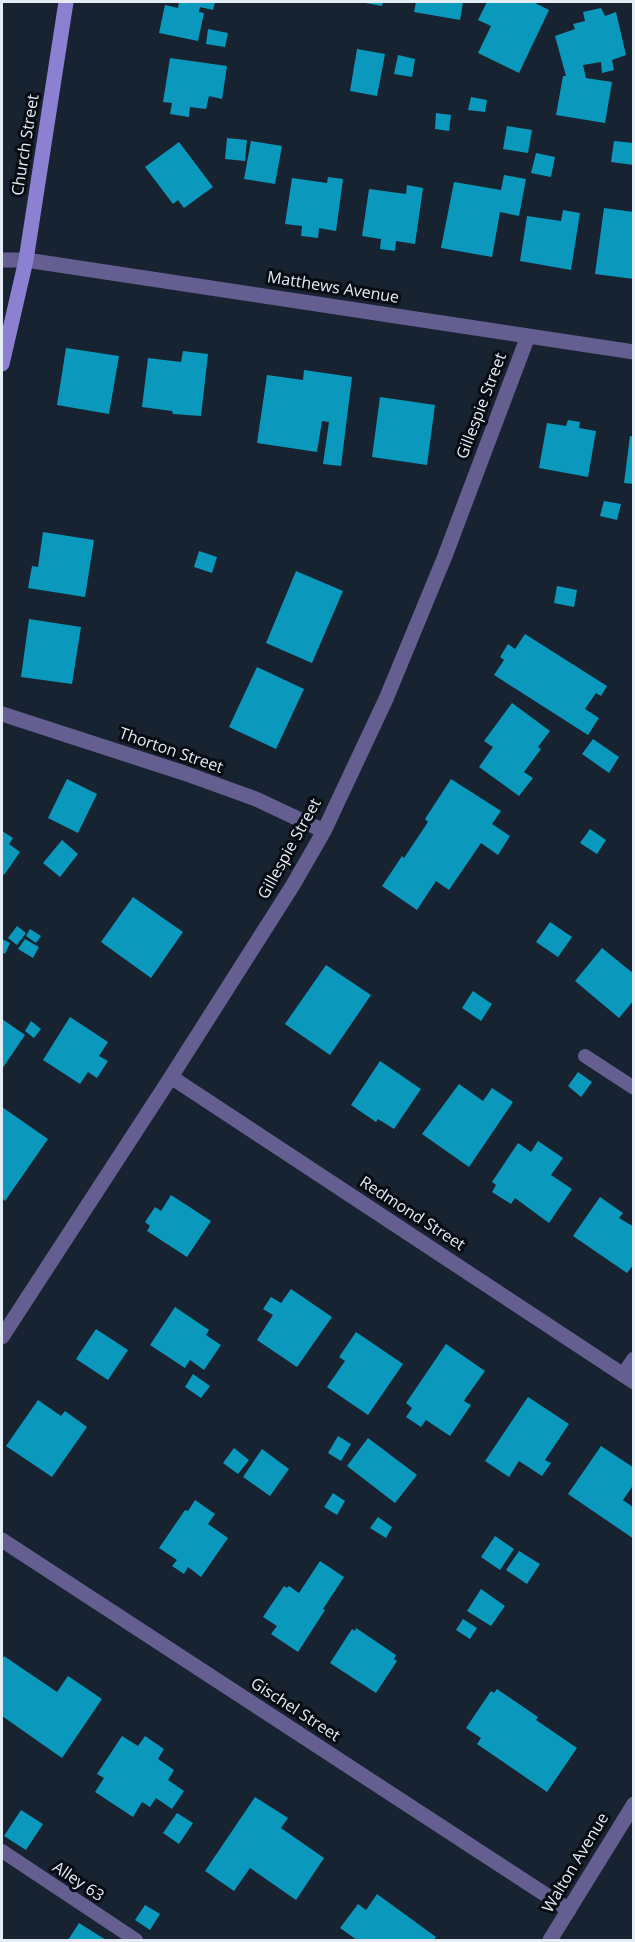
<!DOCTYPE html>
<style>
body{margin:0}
#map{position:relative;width:635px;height:1942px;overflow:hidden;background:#182331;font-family:"Open Sans",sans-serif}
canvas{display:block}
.frame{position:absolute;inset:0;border:3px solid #e4ecf5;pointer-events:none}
</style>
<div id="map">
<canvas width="635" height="1942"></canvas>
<div class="frame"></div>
</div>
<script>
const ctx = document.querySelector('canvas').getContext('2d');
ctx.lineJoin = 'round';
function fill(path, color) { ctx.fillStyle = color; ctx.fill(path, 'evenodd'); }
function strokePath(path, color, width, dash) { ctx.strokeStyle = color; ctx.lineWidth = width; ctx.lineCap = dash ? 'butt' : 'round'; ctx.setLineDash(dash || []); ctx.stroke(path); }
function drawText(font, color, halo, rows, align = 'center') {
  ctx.font = font + ' "Open Sans",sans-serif'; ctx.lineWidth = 6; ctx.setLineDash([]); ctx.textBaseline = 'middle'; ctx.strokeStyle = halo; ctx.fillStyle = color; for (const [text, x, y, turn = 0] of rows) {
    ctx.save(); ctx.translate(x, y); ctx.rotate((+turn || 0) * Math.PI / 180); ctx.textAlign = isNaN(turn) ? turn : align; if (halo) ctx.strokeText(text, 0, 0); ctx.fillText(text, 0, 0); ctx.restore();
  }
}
fill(new Path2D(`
 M179 2H215L213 10 200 7 199 12 204 13 198 41 159 33 165 5 178 8Z
 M360 2H383L382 6Z
 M416 2H463L460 20 414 12Z
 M487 2H533L549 10 519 73 478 53 491 26 478 20Z
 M601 8 605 16 616 12 626 55 612 60 614 70 602 73 601 62 583 65 586 78 612 82 605 123 556 115 563 76H566L555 36 575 29 573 24 585 21 583 12Z
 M208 29 228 33 225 47 206 44Z
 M357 49 385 54 377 96 350 91Z
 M398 55 415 59 412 77 394 74Z
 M170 58 227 66 222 99 209 96 206 109 190 107 189 117 170 114 172 103 163 102Z
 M471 97 487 100 485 112 468 110Z
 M436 113 451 115 449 131 435 129Z
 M507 126 532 130 528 153 503 149Z
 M227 138 247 140 245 161 225 159Z
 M251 141 282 146 275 184 244 179Z
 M614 141 634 143V165L611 162Z
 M179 142 213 187 184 208 178 200 173 204 145 167Z
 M536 153 555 157 551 177 531 173Z
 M504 175 526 179 519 216 500 212 492 257 441 248 454 182 501 190Z
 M328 177 343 179 336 231 319 228 318 238 301 236 302 226 285 224 292 178 327 183Z
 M407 185 423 188 415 244 396 241 395 251 380 249 381 239 362 236 369 189 406 194Z
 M604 208 634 212V279L595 274Z
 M563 210 580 213 571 270 520 261 527 216 561 221Z
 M66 348 119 356 109 414 57 405Z
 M183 351 208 354 201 416 173 414 172 411 142 407 148 358 181 362Z
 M304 370 352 377 341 466 323 464 329 422 322 421 317 452 257 443 267 375 303 380Z
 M380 397 435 405 427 465 372 457Z
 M568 420 580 422 579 428 596 431 588 477 539 468 547 423 566 426Z
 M630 436 634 437V484L624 483Z
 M604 501 621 504 617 520 600 516Z
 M43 532 94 540 85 597 28 588 32 566 38 567Z
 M199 551 217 557 212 573 194 567Z
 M296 571 343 591 312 663 266 643Z
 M557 586 577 590 574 607 554 603Z
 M29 619 81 627 72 684 21 677Z
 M525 634 607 686 601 696 596 693 585 709 599 718 588 735 494 675 504 660 500 657 508 644 515 649Z
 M257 667 304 689 276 749 229 727Z
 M512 703 550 731 538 747 541 749 524 772 533 778 519 796 479 767 493 747 484 741Z
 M593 739 619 757 609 773 582 754Z
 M67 779 97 794 78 833 48 818Z
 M451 779 501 811 492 824 510 836 498 855 481 843 449 890 436 881 417 910 382 886 402 856 404 858 428 822 425 819Z
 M590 829 606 840 597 854 580 843Z
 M2 831 13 838 9 844 20 852 4 875 2 873Z
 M62 840 78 854 60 877 43 863Z
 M133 897 183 932 151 978 101 942Z
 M550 922 572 937 558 957 536 942Z
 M17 926 26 933 17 945 8 938Z
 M30 929 41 936 36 943 26 936Z
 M2 939 10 943 5 954 2 952Z
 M25 939 39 947 33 958 18 949Z
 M602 948 634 974V1000L619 1018 575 981Z
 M326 965 371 995 330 1055 285 1024Z
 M473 991 492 1004 481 1021 462 1008Z
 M70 1017 108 1042 99 1056 108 1061 99 1075 97 1078 88 1072 80 1084 43 1060Z
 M2 1019 25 1035 2 1069Z
 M31 1021 41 1029 34 1038 25 1031Z
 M380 1061 421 1089 394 1129 378 1119 376 1122 351 1105Z
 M578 1072 592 1082 581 1097 568 1086Z
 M459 1084 483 1101 492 1088 513 1102 469 1167 422 1134Z
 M2 1107 48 1139 5 1201 2 1198Z
 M538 1141 563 1158 551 1175 572 1189 549 1223 515 1198 511 1204 492 1192 496 1185 492 1182 518 1143 531 1152Z
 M171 1195 211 1221 187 1257 147 1231 150 1226 145 1222 155 1207 161 1211Z
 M600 1197 623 1213 619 1218 634 1227V1264L627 1273 573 1236Z
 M291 1289 332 1317 297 1367 257 1340 273 1315 263 1309 271 1297 281 1303Z
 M175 1307 209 1330 206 1335 221 1345 204 1370 190 1360 185 1368 150 1345Z
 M96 1329 128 1350 108 1380 76 1359Z
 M356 1332 403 1364 368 1415 327 1387 345 1361 339 1357Z
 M446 1344 485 1371 465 1399 464 1401 471 1405 450 1436 426 1420 421 1427 406 1417 412 1408 406 1403Z
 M193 1374 210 1386 201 1398 185 1387Z
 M528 1397 569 1424 545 1460 551 1463 542 1476 519 1461 509 1477 485 1461Z
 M38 1400 61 1416 65 1411 87 1427 52 1477 6 1446Z
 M338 1436 351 1444 341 1461 328 1453Z
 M368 1438 417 1475 395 1503 347 1466Z
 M601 1446 634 1468V1484L623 1500 634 1508V1539L568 1494Z
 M234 1448 249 1460 238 1474 223 1463Z
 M262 1449 289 1469 270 1496 243 1477Z
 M333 1493 345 1501 337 1515 324 1507Z
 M195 1500 215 1514 208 1524 228 1538 201 1577 188 1567 184 1574 172 1566 177 1560 159 1548 185 1510 188 1511Z
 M378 1517 392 1527 386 1538 370 1528Z
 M495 1536 514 1549 500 1570 481 1557Z
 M519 1551 540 1564 527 1584 506 1570Z
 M320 1561 344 1577 323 1609 325 1610 298 1652 271 1634 277 1626 263 1617 284 1586 287 1588 289 1586 299 1593Z
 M481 1589 505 1606 491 1626 467 1611Z
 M463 1619 477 1628 470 1639 456 1630Z
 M356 1628 396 1655 394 1659 397 1661 376 1693 330 1663 352 1629 355 1631Z
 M4 1656 57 1692 68 1676 102 1699 62 1758 2 1716V1660Z
 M497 1689 538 1717 536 1720 577 1748 547 1792 477 1744 481 1738 466 1728 491 1691 494 1693Z
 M122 1736 138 1746 145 1736 164 1749 158 1759 174 1770 168 1780 184 1791 172 1809 156 1798 150 1807 142 1802 133 1817 95 1792 104 1778 97 1774Z
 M255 1797 288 1818 281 1828 324 1858 296 1900 250 1868 234 1891 205 1871Z
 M21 1810 43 1824 26 1850 4 1836Z
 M177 1813 193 1823 179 1844 163 1833Z
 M377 1894 436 1937 434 1940H357L340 1928 358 1904 366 1910Z
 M145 1905 160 1914 150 1930 135 1920Z
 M79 1923 106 1940H68Z`), '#0a99bc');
strokePath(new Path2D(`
 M585 1056 634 1088
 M2 1851 136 1940`), '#655f91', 14);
strokePath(new Path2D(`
 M2 260H26L634 352
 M2 714 184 773 256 799 324 831
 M171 1077 634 1382
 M2 1337 171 1077 293 885 324 831 386 699 445 556 528 336
 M623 1375 634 1359
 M2 1540 569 1910
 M550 1940 634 1804`), '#655f91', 15);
strokePath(new Path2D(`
 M2 364 26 260 66 2`), '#8b80d1', 15);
drawText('16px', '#e4ecf5', '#070c12', [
 ["Church Street",26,145,-81],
 ["Matthews Avenue",333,288,9],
 ["Gillespie Street",482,406,-69],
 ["Thorton Street",171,751,19],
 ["Gillespie Street",290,849,-61],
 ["Redmond Street",412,1214,33],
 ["Gischel Street",295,1710,33],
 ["Walton Avenue",576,1863,-59],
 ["Alley 63",78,1882,34]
]);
</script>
